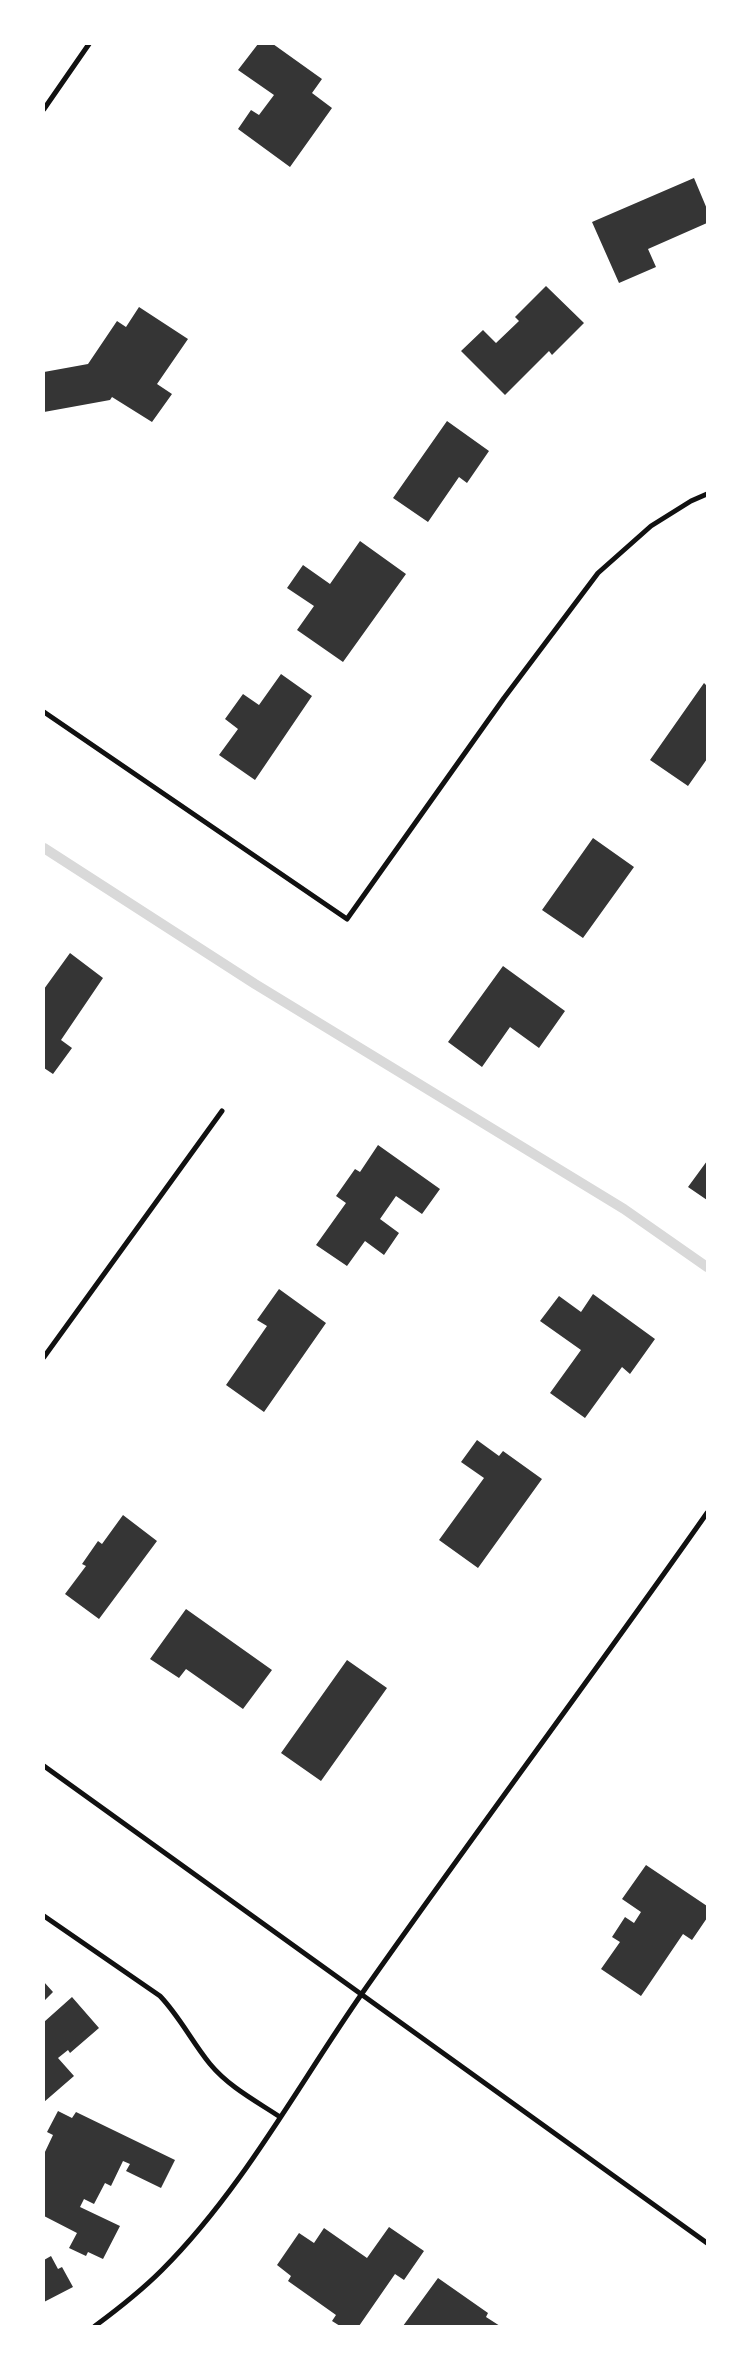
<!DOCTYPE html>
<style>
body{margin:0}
#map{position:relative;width:751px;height:2370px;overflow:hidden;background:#fff;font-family:"Space Grotesk",sans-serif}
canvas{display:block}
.frame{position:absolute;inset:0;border:45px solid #fff;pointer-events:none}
</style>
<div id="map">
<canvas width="751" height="2370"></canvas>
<div class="frame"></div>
</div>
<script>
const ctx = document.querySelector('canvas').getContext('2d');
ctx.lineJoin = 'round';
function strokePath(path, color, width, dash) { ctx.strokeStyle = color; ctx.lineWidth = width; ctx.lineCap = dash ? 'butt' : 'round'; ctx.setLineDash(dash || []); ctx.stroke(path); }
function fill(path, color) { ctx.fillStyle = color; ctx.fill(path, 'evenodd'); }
strokePath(new Path2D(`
 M44 848 255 984 624 1209 707 1267`), '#d9d9d9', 10);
fill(new Path2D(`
 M258 44H273L322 79 312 93 332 108 290 167 238 129 251 110 259 115 274 95 238 70Z
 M694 178 707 209V223L648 249 656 267 619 283 592 222Z
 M546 286 584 323 552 355 549 351 505 395 461 351 483 330 496 343 519 321 515 317Z
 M139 307 188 339 157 384 172 394 152 422 112 397 110 400 44 412V372L88 364 117 321 126 327Z
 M447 421 489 451 467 483 459 477 428 522 393 498Z
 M360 541 406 574 343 662 297 630 314 606 287 588 303 565 330 584Z
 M281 674 312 696 255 780 219 755 238 729 225 719 243 694 259 705Z
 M704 683 707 686V759L688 786 650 760Z
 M593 838 634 867 583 938 542 910Z
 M70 953 103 978 61 1040 72 1048 53 1074 44 1068V989Z
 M503 966 565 1011 539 1048 510 1027 482 1067 448 1042Z
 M378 1145 440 1189 422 1214 396 1196 380 1219 399 1233 384 1255 365 1241 347 1266 316 1245 346 1203 336 1196 355 1169 360 1172Z
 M707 1161V1200L688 1187Z
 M279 1289 326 1323 264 1412 226 1385 267 1326 257 1320Z
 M593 1294 655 1339 630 1374 622 1367 585 1418 550 1393 581 1350 540 1321 559 1296 581 1312Z
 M477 1440 499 1456 503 1451 542 1479 478 1568 439 1540 484 1478 461 1462Z
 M123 1515 157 1541 99 1619 65 1594 86 1566 82 1564 98 1541 102 1544Z
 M186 1609 272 1670 243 1709 186 1669 179 1678 150 1659Z
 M347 1660 387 1688 321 1781 281 1753Z
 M646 1865 707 1906V1918L692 1940 683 1934 641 1996 601 1969 620 1942 612 1937 625 1917 634 1923 641 1912 622 1899Z
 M44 1982 53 1992 44 2001Z
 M72 1997 99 2028 70 2053 68 2050 58 2058 74 2076 44 2102V2022Z
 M58 2111 72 2118 76 2112 175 2160 161 2188 126 2171 130 2164 123 2161 111 2186 105 2183 94 2204 84 2199 80 2207 120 2226 103 2259 88 2252 86 2256 69 2248 77 2233 44 2216V2154L53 2135 47 2132Z
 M389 2227 424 2251 404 2280 395 2274 359 2326H340L332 2321 336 2315 288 2281 291 2276 277 2265 299 2233 314 2243 324 2228 367 2258Z
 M51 2256 58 2269 62 2267 73 2287 44 2302V2260Z
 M438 2278 488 2313 486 2317 500 2326H403Z`), '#353535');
strokePath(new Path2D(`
 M44 109 89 44
 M44 712 347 919 504 698 598 573 651 526 691 501 707 494
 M44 1357 222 1111
 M44 1766 707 2243
 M44 1916 160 1996C180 2017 192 2042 210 2064 229 2087 256 2101 280 2117
 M95 2326C118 2309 141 2291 162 2270 243 2189 298 2085 363 1992 476 1831 594 1674 707 1513`), '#111', 5);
</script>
